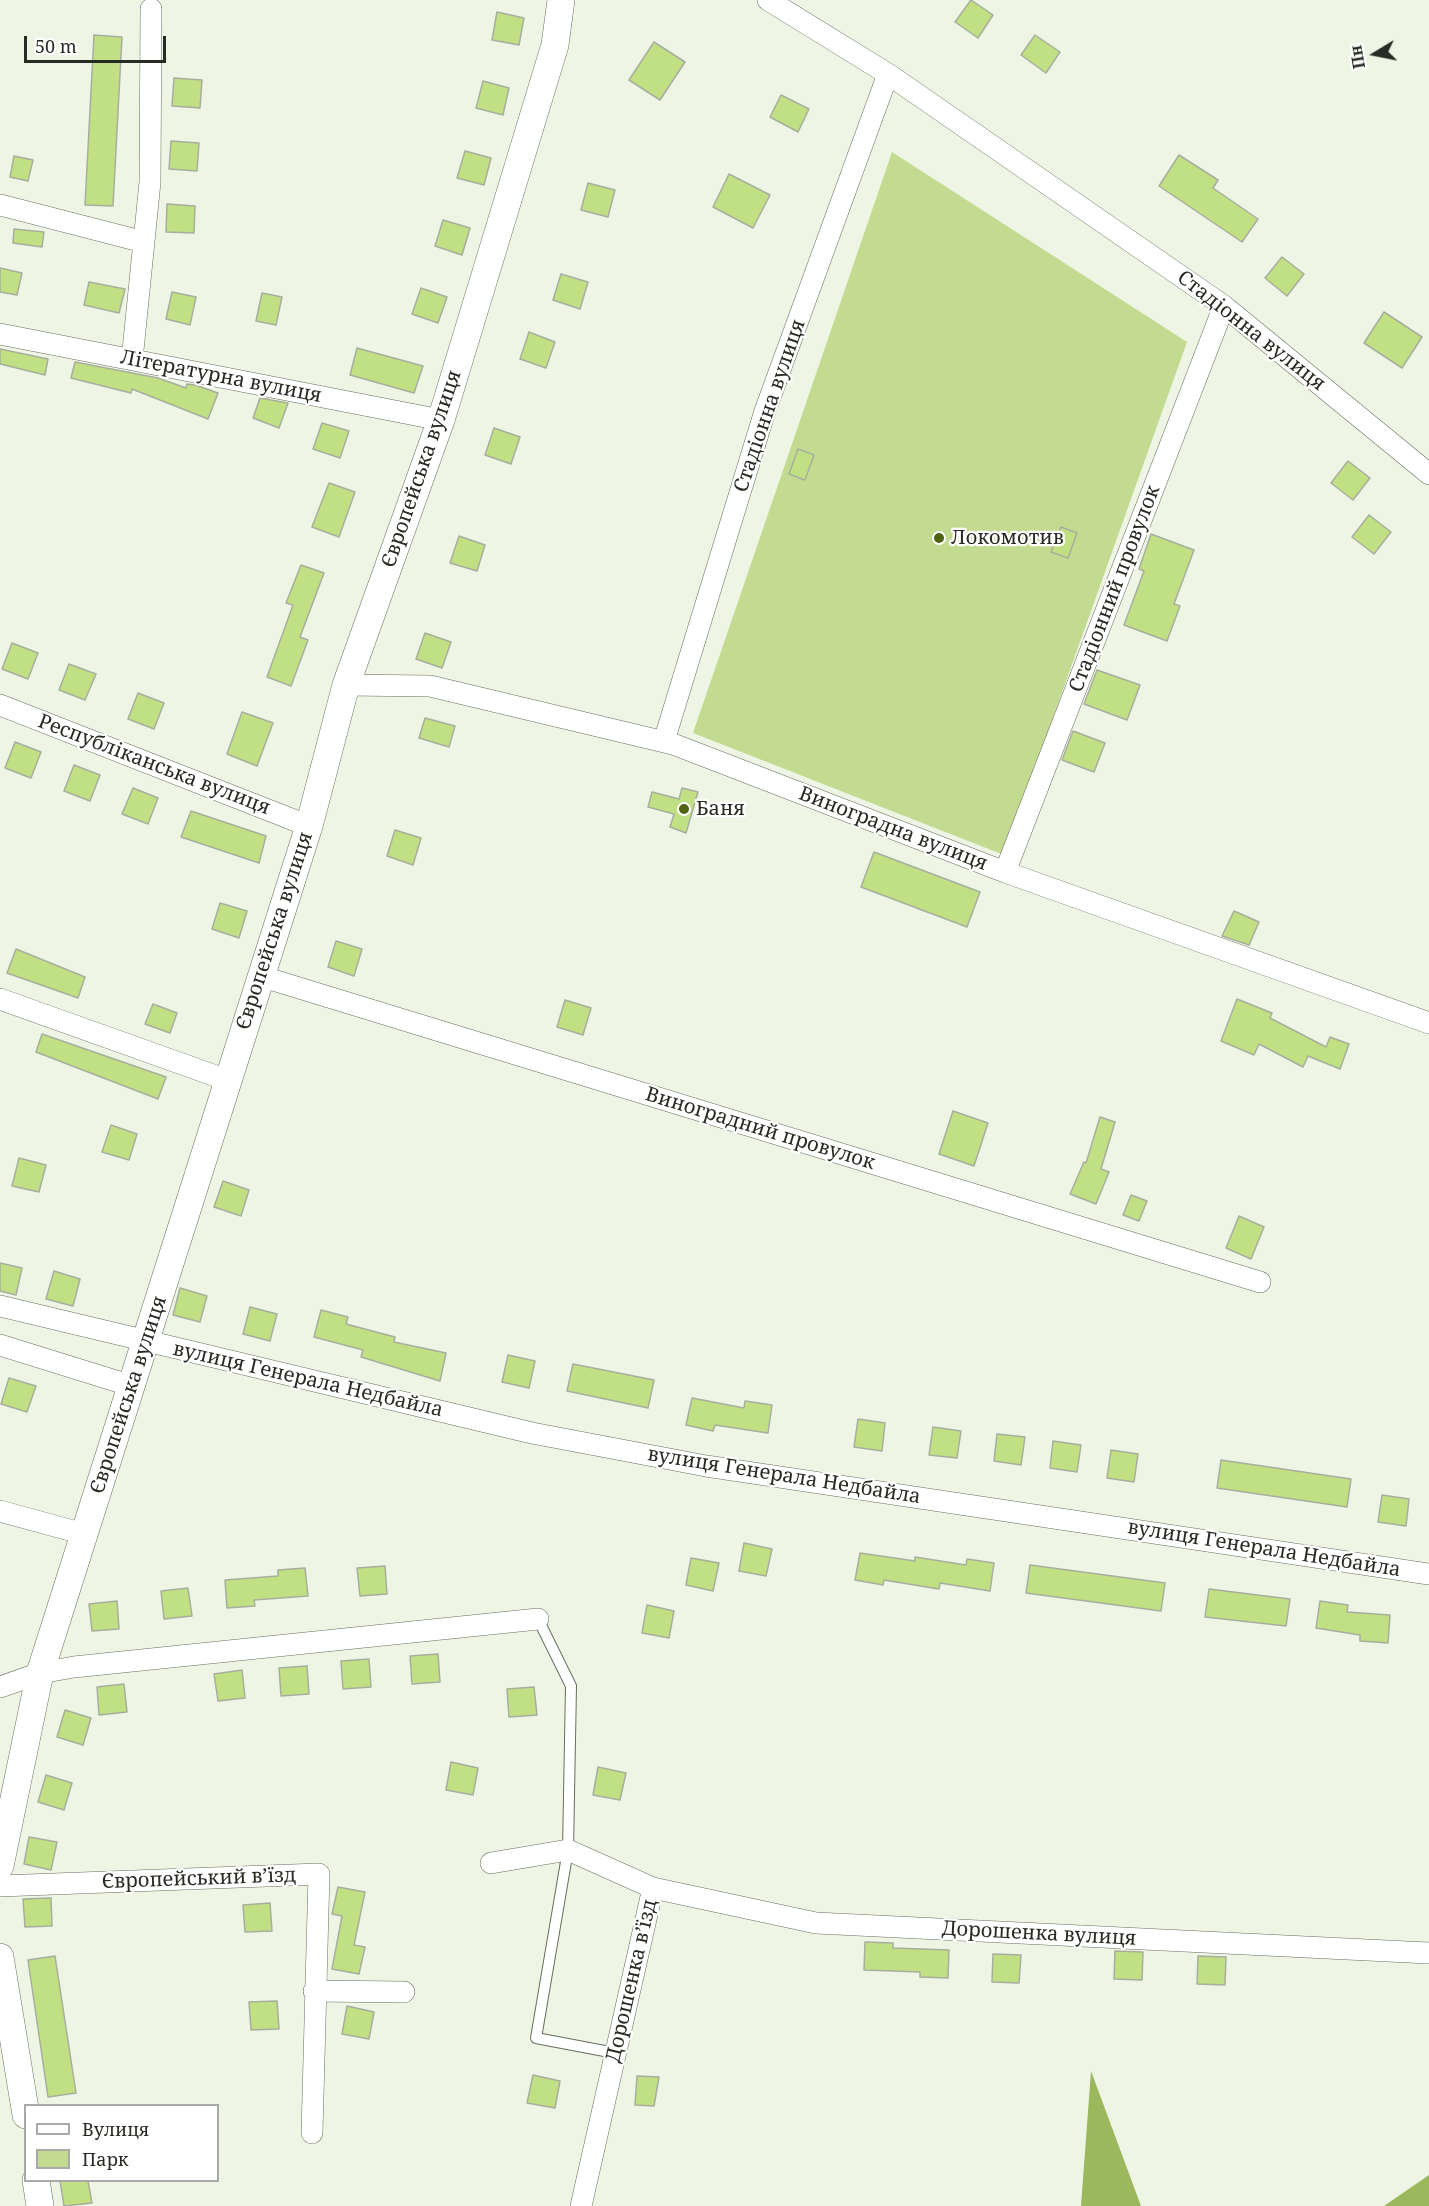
<!DOCTYPE html>
<meta charset="utf-8">
<style>
body{margin:0}
#map{position:relative;width:1429px;height:2206px;overflow:hidden;background:#eff5e4;font-family:"Noto Serif",serif}
canvas{display:block}
.legend{position:absolute;left:24px;top:2104px;width:195px;height:78px;box-sizing:border-box;background:#fff;border:2px solid #a9aaa7;margin:0;padding:8px 10px;list-style:none;font-size:18px;color:#282b24}
.legend li{display:flex;align-items:center;gap:12px;height:30px}
.legend b{width:30px;border:2px solid #a9aaa7}
.north{position:absolute;left:1345px;top:24px;width:60px;height:60px;-webkit-text-stroke:4px #fff;paint-order:stroke;rotate:260deg;font-size:16px;font-weight:700;line-height:24px;text-align:center;color:#282b24}
.north::after{content:'';display:block;margin:auto;width:21px;height:27px;background:#282b24;clip-path:polygon(50% 0,100% 100%,50% 72%,0 100%)}
.scale{position:absolute;left:24px;top:36px;width:142px;height:27px;box-sizing:border-box;border:3px solid #282b24;border-top:0;padding-left:8px;font-size:18px;line-height:21px;white-space:nowrap;color:#282b24;-webkit-text-stroke:4px #fff;paint-order:stroke}
</style>
<div id="map">
<canvas width="1429" height="2206"></canvas>
<ul class="legend">
<li><b style="height:8px;background:#fff"></b>Вулиця</li>
<li><b style="height:16px;background:#c2db91"></b>Парк</li>
</ul>
<div class="north">Пн</div>
<div class="scale">50 m</div>
</div>
<script>
const ctx = document.querySelector('canvas').getContext('2d');
ctx.lineJoin = 'round';
function fill(path, color) { ctx.fillStyle = color; ctx.fill(path, 'evenodd'); }
function strokePath(path, color, width, dash) { ctx.strokeStyle = color; ctx.lineWidth = width; ctx.lineCap = dash ? 'butt' : 'round'; ctx.setLineDash(dash || []); ctx.stroke(path); }
function drawText(font, color, halo, rows, align = 'center') {
  ctx.font = font + ' "Noto Serif",serif'; ctx.lineWidth = 4.5; ctx.setLineDash([]); ctx.textBaseline = 'middle'; ctx.strokeStyle = halo; ctx.fillStyle = color; for (const [text, x, y, turn = 0] of rows) {
    ctx.save(); ctx.translate(x, y); ctx.rotate((+turn || 0) * Math.PI / 180); ctx.textAlign = isNaN(turn) ? turn : align; if (halo) ctx.strokeText(text, 0, 0); ctx.fillText(text, 0, 0); ctx.restore();
  }
}
fill(new Path2D(`
 M892 152 1187 342 1004 855 693 733Z`), '#c2db91');
fill(new Path2D(`
 M1091 2071 1141 2206H1081Z
 M1429 2175V2206H1384Z`), '#9bb85c');
const building = new Path2D(`
 M971 0 993 15 978 38 955 22Z
 M497 12 524 18 519 45 492 40Z
 M94 35 122 37 113 206 85 205Z
 M1035 35 1060 52 1046 73 1021 55Z
 M654 42 685 62 660 100 629 80Z
 M174 78 202 80 200 108 172 106Z
 M483 81 509 88 503 115 476 108Z
 M781 95 809 109 798 132 770 117Z
 M171 141 199 143 197 171 169 169Z
 M465 151 491 158 484 185 457 178Z
 M1179 155 1218 180 1213 188 1258 219 1242 242 1159 186Z
 M14 156 33 160 28 181 10 177Z
 M729 174 770 195 753 228 713 207Z
 M588 183 615 190 608 217 581 210Z
 M167 204 195 206 194 233 166 232Z
 M443 220 470 228 462 255 435 246Z
 M14 229 44 232 42 247 13 243Z
 M1282 257 1304 274 1287 296 1265 278Z
 M0 268 22 273 17 295 0 292Z
 M561 274 588 282 580 309 553 300Z
 M89 282 125 289 119 313 84 305Z
 M421 288 447 297 438 323 412 314Z
 M172 292 196 297 190 325 166 319Z
 M262 293 282 297 276 325 256 321Z
 M1384 312 1422 337 1402 368 1364 343Z
 M529 332 555 342 546 368 520 359Z
 M357 348 423 366 414 393 350 375Z
 M0 349 48 359 45 375 0 364Z
 M75 362 158 378 186 388 187 384 195 385 218 393 208 419 132 389 131 393 71 378Z
 M260 398 288 403 279 428 253 418Z
 M322 423 349 431 340 458 313 449Z
 M494 428 520 437 511 464 485 455Z
 M798 449 814 455 805 480 789 474Z
 M1348 461 1370 478 1353 500 1331 483Z
 M329 483 355 492 339 537 312 527Z
 M1369 515 1391 532 1374 554 1352 537Z
 M1061 527 1077 533 1068 558 1051 552Z
 M1151 534 1194 550 1174 604 1180 606 1167 641 1124 625 1144 571 1139 569Z
 M459 536 485 545 477 571 450 563Z
 M301 565 324 573 300 637 308 640 291 686 267 677 293 605 286 603Z
 M425 633 451 642 442 668 416 659Z
 M12 643 38 653 28 679 2 669Z
 M69 664 96 674 85 700 59 690Z
 M1097 670 1140 685 1127 720 1084 704Z
 M138 693 164 703 154 729 128 719Z
 M242 712 273 723 257 766 227 754Z
 M425 718 455 726 449 747 419 738Z
 M1073 731 1105 743 1094 772 1062 760Z
 M15 742 41 752 31 778 5 768Z
 M74 765 100 775 90 801 64 791Z
 M133 788 158 798 148 824 122 814Z
 M682 788 698 792 686 833 670 827 674 814 648 807 652 792 679 799Z
 M191 811 266 836 259 863 181 837Z
 M395 830 421 838 413 865 387 856Z
 M874 852 980 892 967 927 861 887Z
 M220 903 247 911 239 938 212 929Z
 M1234 911 1259 922 1249 945 1222 936Z
 M336 941 362 949 354 976 328 967Z
 M16 949 85 977 78 998 7 973Z
 M1237 999 1272 1013 1270 1018 1326 1047 1330 1037 1349 1044 1340 1069 1308 1056 1303 1067 1259 1044 1254 1055 1221 1041Z
 M565 1000 591 1008 583 1035 557 1027Z
 M153 1004 177 1013 170 1033 145 1024Z
 M42 1034 166 1077 158 1099 36 1052Z
 M953 1111 988 1123 974 1166 939 1154Z
 M1100 1117 1115 1122 1101 1169 1109 1172 1096 1204 1070 1194 1084 1162 1086 1163Z
 M111 1125 137 1134 129 1160 102 1152Z
 M19 1158 46 1165 39 1192 12 1186Z
 M223 1181 249 1190 241 1216 214 1207Z
 M1131 1195 1147 1201 1139 1221 1123 1215Z
 M1239 1216 1264 1227 1251 1259 1226 1248Z
 M0 1263 22 1268 16 1295 0 1291Z
 M54 1271 80 1279 73 1306 46 1299Z
 M180 1288 207 1296 200 1322 173 1315Z
 M250 1307 277 1314 270 1341 243 1334Z
 M321 1310 348 1317 346 1324 395 1337 394 1342 446 1353 440 1381 361 1357 363 1350 314 1337Z
 M508 1355 535 1361 529 1388 502 1382Z
 M573 1364 654 1380 648 1408 567 1391Z
 M9 1378 36 1386 27 1412 1 1404Z
 M692 1398 744 1408 745 1401 772 1405 768 1433 715 1425 713 1431 686 1425Z
 M858 1419 885 1423 882 1451 854 1447Z
 M933 1427 961 1431 957 1458 929 1455Z
 M997 1434 1025 1437 1021 1465 994 1461Z
 M1053 1441 1081 1445 1077 1472 1050 1468Z
 M1111 1450 1138 1454 1134 1482 1107 1478Z
 M1221 1460 1351 1479 1347 1507 1217 1488Z
 M1382 1495 1409 1499 1406 1526 1378 1522Z
 M744 1543 772 1549 766 1576 739 1571Z
 M860 1553 915 1561V1557L966 1565 967 1559 994 1563 990 1591 940 1583 939 1589 884 1580 883 1585 855 1580Z
 M691 1558 719 1563 713 1591 686 1585Z
 M1030 1565 1165 1583 1161 1611 1026 1593Z
 M385 1566 387 1594 360 1596 357 1568Z
 M305 1568 308 1596 254 1600 255 1606 227 1608 225 1580 278 1576V1570Z
 M188 1588 192 1616 164 1619 161 1591Z
 M1209 1589 1290 1599 1286 1626 1205 1617Z
 M117 1601 119 1629 92 1631 89 1604Z
 M1320 1601 1348 1605 1347 1612 1390 1615 1388 1643 1360 1641V1635L1316 1628Z
 M647 1605 674 1611 669 1638 642 1633Z
 M438 1654 440 1682 412 1684 410 1656Z
 M369 1659 371 1687 343 1689 341 1661Z
 M307 1666 309 1694 281 1696 279 1668Z
 M242 1670 245 1698 218 1701 214 1674Z
 M124 1684 127 1712 99 1715 97 1687Z
 M534 1687 537 1715 509 1717 507 1689Z
 M65 1710 91 1718 83 1745 57 1737Z
 M451 1762 478 1768 473 1795 446 1790Z
 M598 1767 626 1773 620 1800 593 1795Z
 M46 1775 72 1783 64 1810 38 1802Z
 M29 1837 57 1842 51 1870 24 1864Z
 M338 1887 365 1892 354 1945 365 1947 359 1974 332 1969 342 1916 332 1914Z
 M51 1898 52 1926 25 1927 23 1899Z
 M270 1903 272 1931 245 1932 243 1905Z
 M865 1942 893 1943V1948L949 1950 948 1978 920 1977V1972L864 1970Z
 M1115 1951 1143 1952 1142 1980 1114 1979Z
 M993 1954 1021 1955 1019 1983 992 1982Z
 M55 1956 76 2093 48 2097 28 1960Z
 M1198 1956 1226 1957 1225 1985 1197 1984Z
 M277 2001 279 2029 251 2030 249 2002Z
 M347 2006 374 2012 369 2039 342 2034Z
 M533 2075 560 2081 555 2108 527 2103Z
 M637 2076 659 2077 654 2106 635 2105Z
 M60 2181H88L92 2203 64 2206Z`);
fill(building, '#c1e083');
strokePath(building, '#a8ae9e', 1.5);
const service = new Path2D(`
 M538 1619 571 1686 568 1850 536 2038 615 2053`);
const minor = new Path2D(`
 M768 0 888 74 1224 306 1429 474
 M0 205 144 242
 M0 334 441 420
 M132 360 150 182 151 9
 M346 685 430 686 673 744 1005 872 1429 1023
 M0 705 309 826
 M664 741 765 411 888 74
 M1005 872 1224 306
 M260 976 1260 1282
 M0 999 227 1080
 M0 1306 532 1433 706 1466 1429 1574
 M0 1345 132 1386
 M0 1511 84 1534
 M0 1687 40 1673 74 1667 538 1619
 M491 1863 568 1850 653 1888 581 2206
 M0 1886 319 1874 312 2133
 M653 1888 816 1923 1429 1953
 M314 1991 404 1992`);
const tertiary = new Path2D(`
 M0 1866 40 1673 309 826 346 685 441 420 555 45 561 0
 M0 1957 26 2115
 M36 2180 40 2206`);
strokePath(service, '#696e5f', 12);
strokePath(minor, '#696e5f', 22);
strokePath(tertiary, '#696e5f', 28);
strokePath(service, '#fff', 10);
strokePath(minor, '#fff', 21);
strokePath(tertiary, '#fff', 27);
for (const [x, y, r, color] of [
 [939,538,6,"#4e6411"],
 [684,809,6,"#4e6411"]
]) { const dot = new Path2D(); dot.arc(x, y, r, 0, 2 * Math.PI); ctx.fillStyle = color; ctx.fill(dot); strokePath(dot, '#fff', 2); }
drawText('20px', '#282b24', '#fff', [
 ["Стадіонна вулиця",1251,331,38],
 ["Літературна вулиця",221,377,11],
 ["Стадіонна вулиця",770,406,-71],
 ["Європейська вулиця",422,469,-71],
 ["Стадіонний провулок",1115,589,-69],
 ["Республіканська вулиця",154,765,21],
 ["Виноградна вулиця",893,829,21],
 ["Європейська вулиця",275,931,-72],
 ["Виноградний провулок",760,1129,17],
 ["вулиця Генерала Недбайла",308,1380,13],
 ["Європейська вулиця",129,1395,-72],
 ["вулиця Генерала Недбайла",784,1476,9],
 ["вулиця Генерала Недбайла",1264,1549,9],
 ["Європейський в’їзд",199,1879,-2],
 ["Дорошенка вулиця",1039,1934,3],
 ["Дорошенка в’їзд",632,1981,-77]
]);
drawText('20px', '#282b24', '#fff', [
 ["Локомотив",951,538],
 ["Баня",696,809]
], 'left');
</script>
